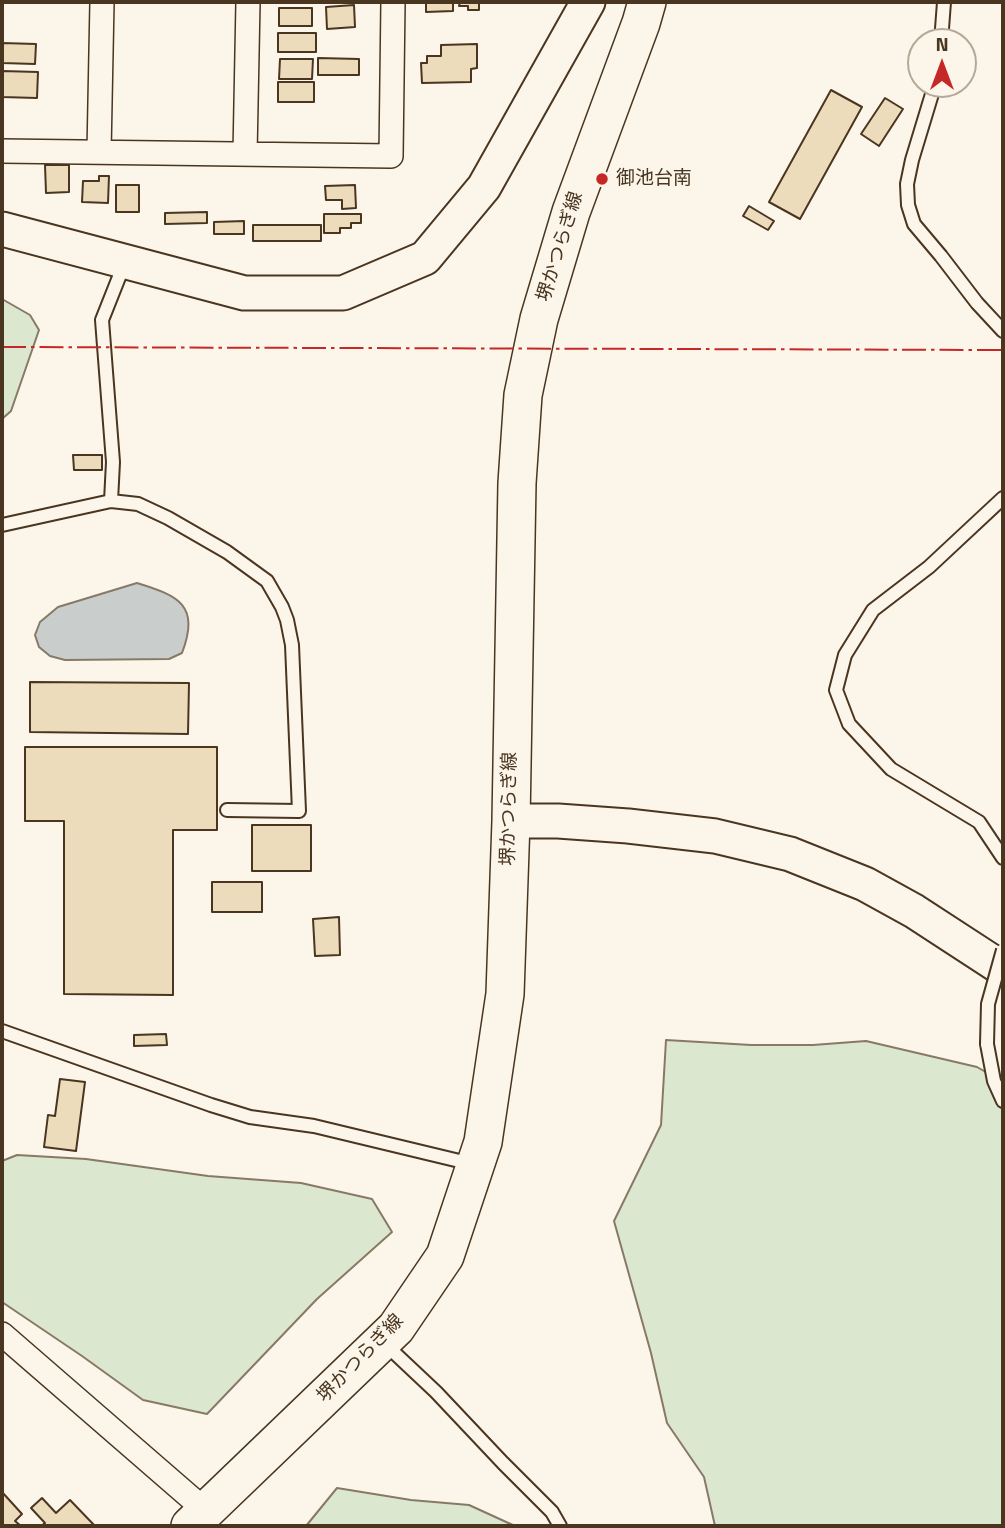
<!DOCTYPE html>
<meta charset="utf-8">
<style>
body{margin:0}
#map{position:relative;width:1005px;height:1528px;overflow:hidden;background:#fbf6e9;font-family:"Titillium Web",sans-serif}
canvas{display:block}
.frame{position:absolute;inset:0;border:4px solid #4a3520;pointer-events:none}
.north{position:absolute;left:907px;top:28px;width:70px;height:70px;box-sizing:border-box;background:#fbf6e9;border:2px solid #b4a999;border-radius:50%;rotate:0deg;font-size:19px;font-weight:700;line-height:28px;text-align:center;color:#4a3520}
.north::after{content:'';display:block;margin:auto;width:24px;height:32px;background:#c62828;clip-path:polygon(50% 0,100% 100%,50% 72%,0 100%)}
</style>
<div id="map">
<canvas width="1005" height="1528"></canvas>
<div class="frame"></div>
<div class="north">N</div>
</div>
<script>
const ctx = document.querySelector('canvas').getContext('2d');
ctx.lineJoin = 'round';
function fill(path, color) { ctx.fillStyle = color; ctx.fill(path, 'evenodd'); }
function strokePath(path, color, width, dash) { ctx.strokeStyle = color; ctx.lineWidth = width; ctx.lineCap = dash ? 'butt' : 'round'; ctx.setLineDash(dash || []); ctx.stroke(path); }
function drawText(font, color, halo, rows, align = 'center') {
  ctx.font = font + ' "Titillium Web","Noto Sans JP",sans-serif'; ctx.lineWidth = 5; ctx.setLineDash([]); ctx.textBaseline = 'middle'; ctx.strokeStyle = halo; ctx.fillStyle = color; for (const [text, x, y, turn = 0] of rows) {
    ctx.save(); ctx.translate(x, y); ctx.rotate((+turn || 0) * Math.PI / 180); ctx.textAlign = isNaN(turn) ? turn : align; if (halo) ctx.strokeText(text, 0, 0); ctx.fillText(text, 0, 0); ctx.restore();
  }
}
const green = new Path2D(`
 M2 299 30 315 39 330 11 411 2 419Z
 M666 1040 751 1045H813L866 1041 977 1067 1003 1082V1526H715L704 1477 667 1423 651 1353 614 1221 661 1125Z
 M17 1155 86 1159 208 1176 301 1183 372 1199 392 1232 317 1299 207 1414 143 1400 82 1356 2 1302V1161Z
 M337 1488 411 1500 469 1505 515 1526H306Z`);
fill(green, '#dce7d0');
strokePath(green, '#887966', 2);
const water = new Path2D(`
 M137 583C179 596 200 605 182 653L169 659 65 660 50 656 39 647 35 635 40 622 58 607Z`);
fill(water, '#c9cecd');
strokePath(water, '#887966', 2);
const building = new Path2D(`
 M420 2H453V11L426 12V2Z
 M460 2H479V10H468V6H459Z
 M354 5 355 27 327 29 326 7Z
 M279 8H312V26H279Z
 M278 33H316V52H278Z
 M2 43 36 44 35 64 2 63Z
 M477 44V68L471 69V82L422 83 421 63H427V56H441V45Z
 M318 58 359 59V75H318Z
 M280 59H313L312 79H279Z
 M2 71 38 72 37 98 2 97Z
 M278 82H314V102H278Z
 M831 90 862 107 800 219 769 202Z
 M885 98 903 109 879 146 861 134Z
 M45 165H69V192L46 193Z
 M99 176H109L108 203 82 202 83 181H99Z
 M116 185H139V212H116Z
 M355 185 356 208 342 209V200H326L325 186Z
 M749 206 774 221 768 230 743 216Z
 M207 212V223L165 224V213Z
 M324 214H361V223H351V228H340V233H324Z
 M244 221V234H214V222Z
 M253 225H321V241H253Z
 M73 455H102V470H74Z
 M30 682 189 683 188 734 30 732Z
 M25 747H217V830H173V995L64 994V821H25Z
 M252 825H311V871H252Z
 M212 882H262V912H212Z
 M339 917 340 955 315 956 313 919Z
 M166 1034 167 1045 134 1046V1035Z
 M60 1079 85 1082 76 1151 44 1147 48 1115 55 1116Z
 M2 1492 22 1514 15 1521 21 1526H2Z
 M42 1498 56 1513 70 1500 95 1526H41L45 1523 31 1508Z`);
fill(building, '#ecdcbc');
strokePath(building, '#4a3520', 2);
const lane = new Path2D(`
 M941 42 944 2
 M935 84 912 160 907 184 908 205 914 224 941 256 977 303 1003 331
 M1003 498 929 567 873 610 845 655 836 690 849 724 891 769 979 822 1003 858
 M111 501 138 504 168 518 227 552 267 581 282 607 287 620 292 645 299 811 227 810
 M2 525 111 501 113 462 102 320 125 262
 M2 1031 211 1105 250 1117 314 1126 472 1164
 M987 1044 994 1081 1003 1101
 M385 1344 436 1392 503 1463 552 1512 560 1526`);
const street = new Path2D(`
 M2 151 391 156 393 2
 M99 152 102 2
 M245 154 248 2
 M2 1334 206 1511`);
const secondary = new Path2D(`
 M2 229 244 293H343L425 258 484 187 588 2
 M511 821H558L628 826 715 836 790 854 865 884 914 911 1003 969`);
const primary = new Path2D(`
 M190 1526 396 1328 445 1256 483 1142 505 994 511 821 517 483 523 395 539 319 571 212 641 23 647 2`);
strokePath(lane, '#4a3520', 16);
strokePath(street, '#4a3520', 26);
strokePath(secondary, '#4a3520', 37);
strokePath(primary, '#4a3520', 40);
strokePath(lane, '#fbf6e9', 12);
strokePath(street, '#fbf6e9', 23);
strokePath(secondary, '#fbf6e9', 33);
strokePath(primary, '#fbf6e9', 37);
const laneBridge = new Path2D(`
 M987 1044 988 1004 1003 950`);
strokePath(laneBridge, '#4a3520', 16, []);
strokePath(laneBridge, '#fbf6e9', 12);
strokePath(new Path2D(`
 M2 347 1003 350`), '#c62828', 2, [24, 5, 3.5, 5]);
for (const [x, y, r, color] of [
 [602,179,7,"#c62828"]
]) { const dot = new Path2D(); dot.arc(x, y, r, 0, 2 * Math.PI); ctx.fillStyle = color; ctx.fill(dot); strokePath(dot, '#fbf6e9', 2.5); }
drawText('19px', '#4a3520', '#fbf6e9', [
 ["御池台南",616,179]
], 'left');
drawText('19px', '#4a3520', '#fbf6e9', [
 ["堺かつらぎ線",561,247,-73],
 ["堺かつらぎ線",510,809,-89],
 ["堺かつらぎ線",361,1359,-46]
]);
</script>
